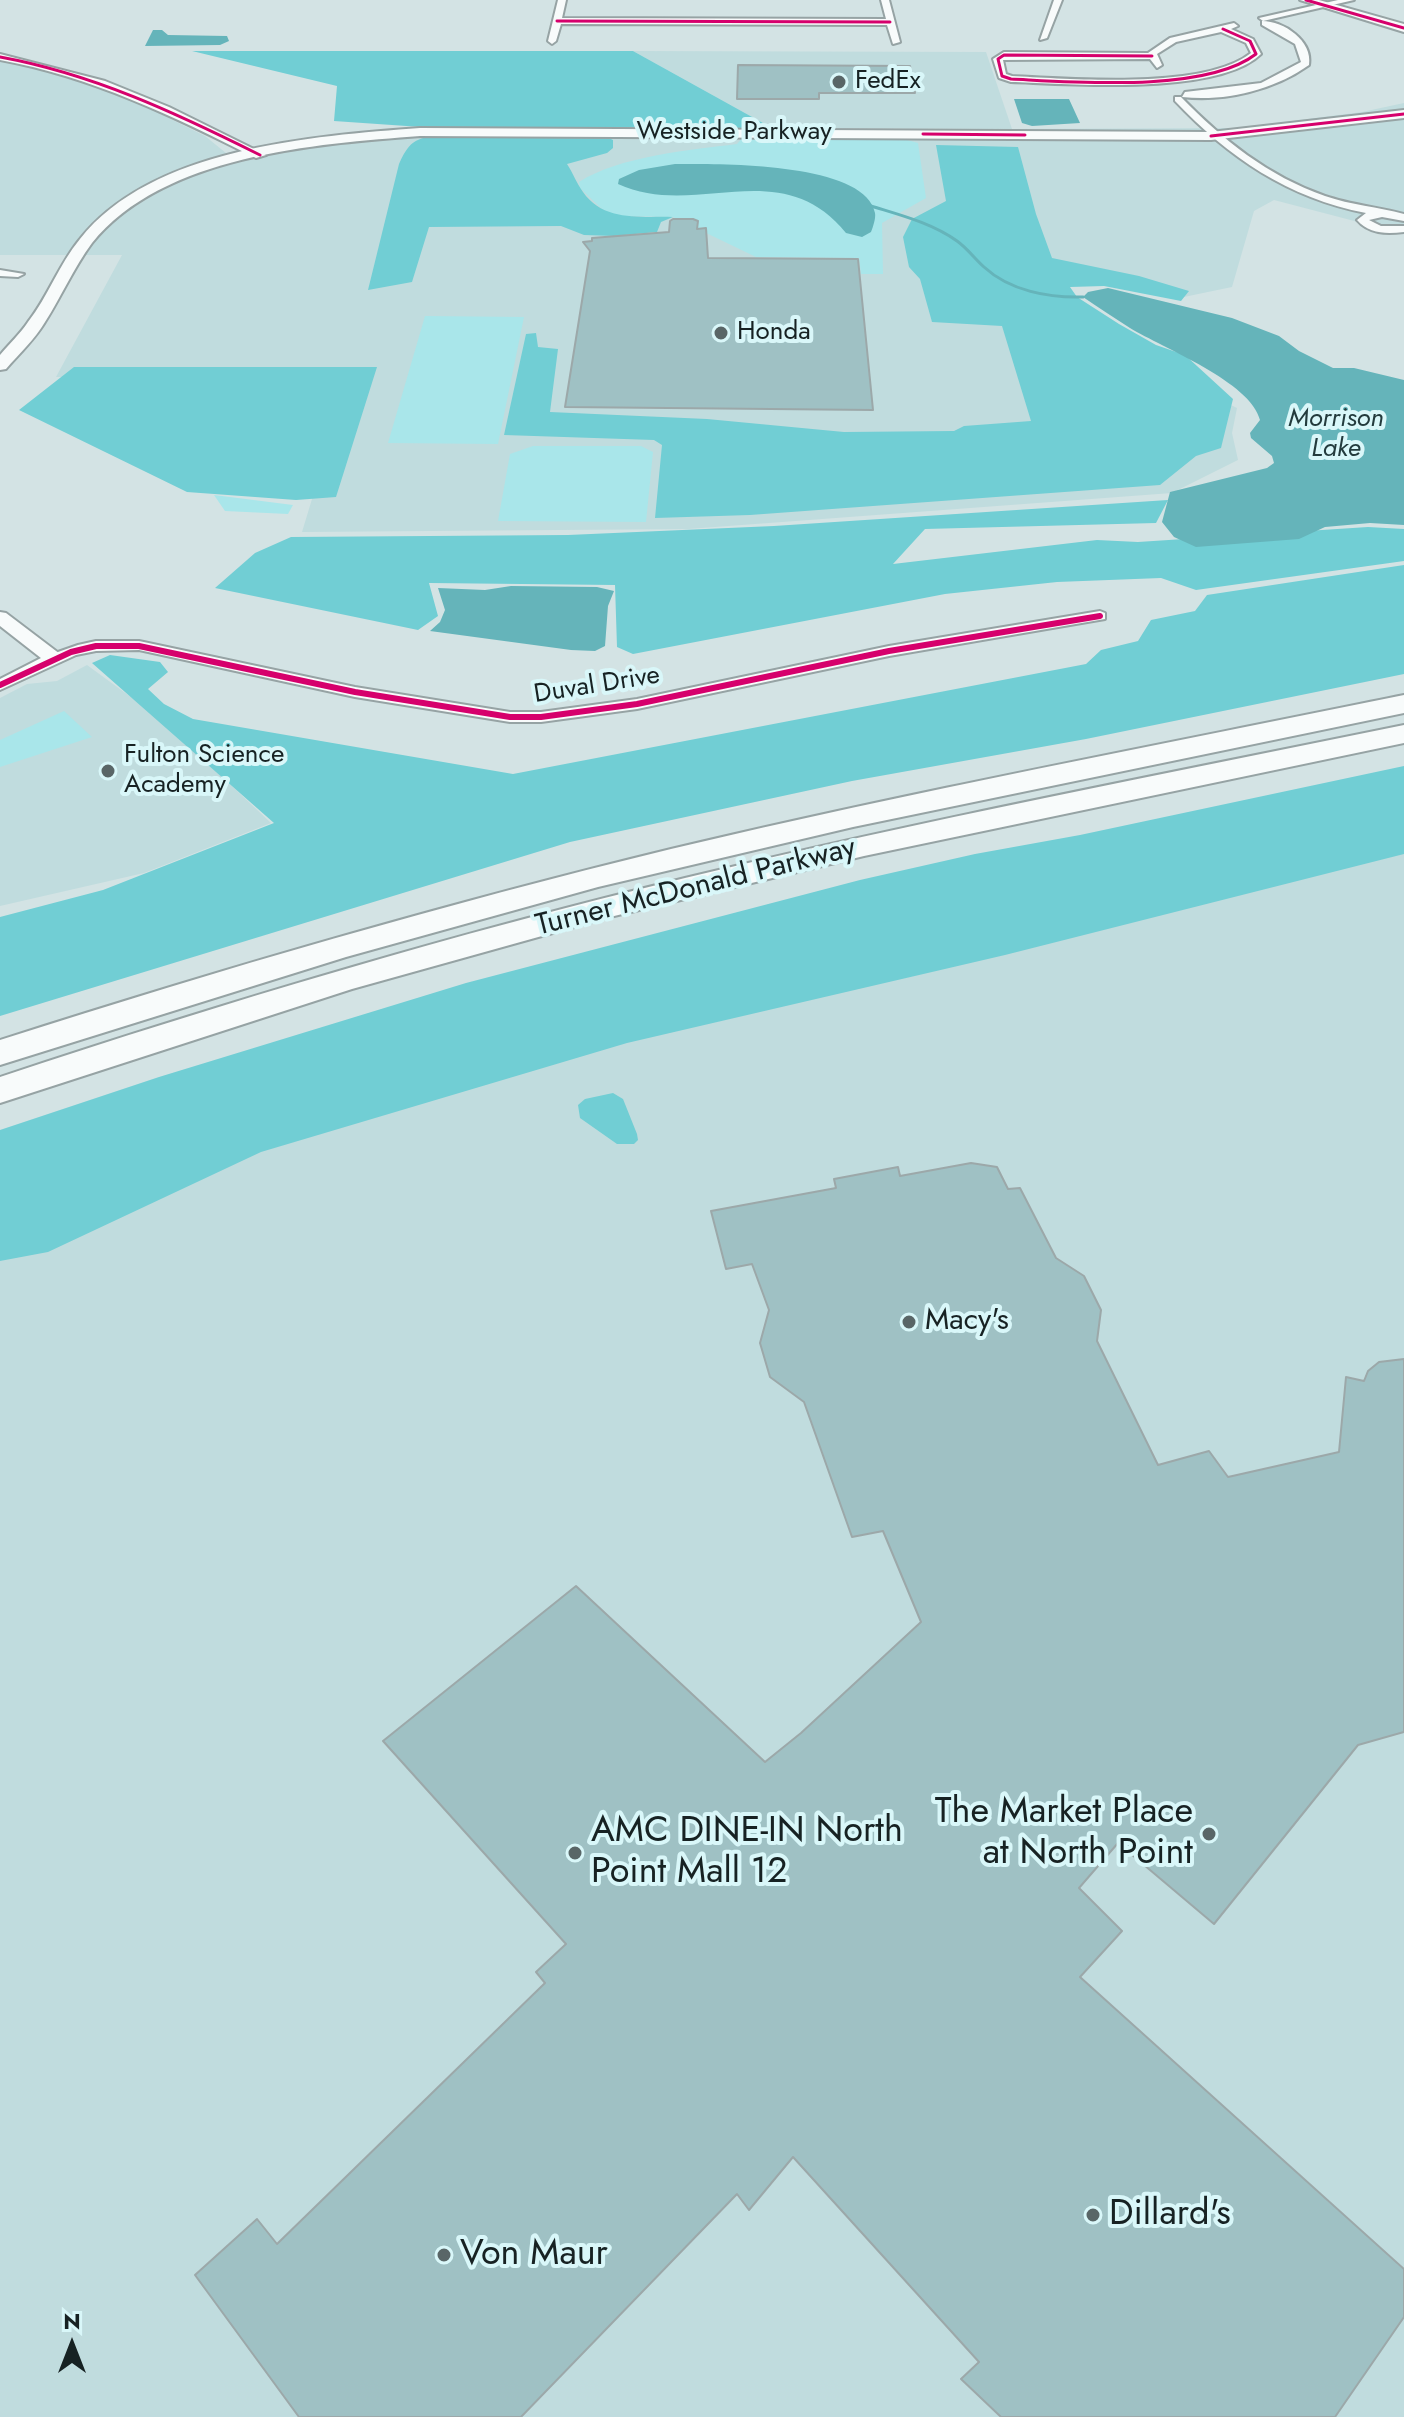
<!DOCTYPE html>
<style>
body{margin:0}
#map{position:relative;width:1404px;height:2417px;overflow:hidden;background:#d3e3e4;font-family:Jost,sans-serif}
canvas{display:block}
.north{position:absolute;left:32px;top:2305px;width:80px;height:80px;-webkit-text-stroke:6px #d9f7f9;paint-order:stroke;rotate:0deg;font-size:22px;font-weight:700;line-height:32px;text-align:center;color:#172223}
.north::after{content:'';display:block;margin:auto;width:28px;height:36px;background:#172223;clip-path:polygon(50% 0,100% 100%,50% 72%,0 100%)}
</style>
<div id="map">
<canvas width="1404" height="2417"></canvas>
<div class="north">N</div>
</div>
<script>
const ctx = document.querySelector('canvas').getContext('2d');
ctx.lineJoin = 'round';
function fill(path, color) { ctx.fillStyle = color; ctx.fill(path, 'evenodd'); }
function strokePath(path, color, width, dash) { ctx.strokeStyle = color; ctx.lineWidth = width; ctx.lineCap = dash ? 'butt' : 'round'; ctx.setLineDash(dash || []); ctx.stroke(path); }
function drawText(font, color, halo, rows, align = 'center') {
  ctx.font = font + ' Jost,sans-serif'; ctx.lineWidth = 8; ctx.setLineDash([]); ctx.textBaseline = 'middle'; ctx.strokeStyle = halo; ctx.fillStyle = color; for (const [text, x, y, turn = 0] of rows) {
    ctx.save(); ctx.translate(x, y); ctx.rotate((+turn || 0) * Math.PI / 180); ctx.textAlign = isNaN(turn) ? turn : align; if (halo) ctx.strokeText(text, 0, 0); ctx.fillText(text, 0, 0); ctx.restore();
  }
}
fill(new Path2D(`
 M633 51 986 52 1012 129 1237 128 1362 112 1404 103V234L1274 200 1254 211 1232 287 1179 298 1092 279 1061 289 1198 389 1237 408 1232 433 1238 460 1172 493 688 529 302 532 349 377H56L122 255H0V60L73 76 120 94 205 136 226 153 317 137 421 127 418 135 1016 140 1012 129 772 128Z
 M87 665 161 719 271 823 144 873 0 906V698L27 684 57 681Z
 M1404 798V2417H0V1171Z`), '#c0dcde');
fill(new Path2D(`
 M743 137 900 138 918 143 926 198 882 223 883 274H861L859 258 756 257 673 217 617 216 602 209 580 188 579 182C620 156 690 150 737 144Z
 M425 316 524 317 498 444 388 443Z
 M533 446H641L653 452 646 522 498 521 510 454Z
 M214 495 293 505 288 514 225 511Z
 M64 711 92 737 0 767V740Z`), '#a9e6ea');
fill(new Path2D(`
 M192 51H633L772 128 421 127 334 121 337 86Z
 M452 135H603L613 140V148L607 153 567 164C573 173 577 184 583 192 604 222 640 216 673 217L661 222 657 232 614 236 584 235 561 226 429 227 412 282 368 290 399 164C412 134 422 138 452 135Z
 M936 145 1018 147 1036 214 1052 258 1139 276 1189 291 1181 301 1104 286 1070 287 1077 297 1119 324 1156 345 1185 355 1233 399 1221 448 1196 456 1160 485 750 515 655 518 662 445 654 440 504 435 526 334 536 333 538 347 558 349 550 412 707 419 844 432 954 431 964 426 1031 421 1002 326 932 322 920 279 909 267 903 237 912 219 946 201Z
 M74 367H377L336 497 296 500 187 492 19 410Z
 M1168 500 1156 523 925 529 893 564 1097 540 1138 542 1368 527 1404 529V561L1196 590 1161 578 1057 582 945 594 633 654 617 647 615 585 429 583 438 616 418 630 215 588 255 553 291 537 568 535 774 526Z
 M1404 565V674L1086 739 852 781 570 842 0 1016V917L103 890 274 823 92 663 110 655 160 662 168 672 148 689 164 704 193 719 513 774 1086 664 1101 650 1138 641 1151 620 1195 611 1207 595Z
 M1404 766V854L1005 955 627 1043 261 1152 48 1252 0 1261V1130L159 1077 466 983 860 880 975 854 1080 835Z
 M613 1093 623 1099 637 1134 638 1140 634 1144H617L580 1118 578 1105 585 1099Z`), '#71ced4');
fill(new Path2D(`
 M153 30H162L168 35 227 36 229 41 220 45 145 46Z
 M1014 99H1069L1080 123 1032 126 1022 123Z
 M675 164C715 164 865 161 875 213 876 218 873 227 871 232L862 237 846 233C780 152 696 220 618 184L619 179 639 170Z
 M1108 288 1232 318 1279 336 1299 351 1333 368H1354L1404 380V525L1370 523 1325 527 1299 539 1196 547 1174 537 1162 522 1170 492 1267 468 1274 463 1272 456 1251 438 1250 433 1260 420C1251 382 1163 348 1130 328 1114 318 1098 307 1083 297L1088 292Z
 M511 586 597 587 614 591 608 606 605 646 595 651 571 650 430 631 440 622 445 610 438 588 485 590Z`), '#65b4ba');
strokePath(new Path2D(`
 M871 206C900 215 932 223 957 241 967 248 975 259 984 267 1010 291 1049 298 1083 297`), '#65b4ba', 3);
const building = new Path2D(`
 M738 65 910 66 915 93H819V99H737Z
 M673 219H693L698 221 697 229 706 228 708 258 858 259 873 410 565 407 590 251 583 242 592 241V238L669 232 670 221Z
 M971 1163 997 1167 1008 1189 1020 1188 1056 1258 1084 1276 1101 1310 1097 1341 1158 1465 1209 1451 1228 1477 1339 1452 1346 1377 1364 1381 1368 1371 1379 1362 1404 1359V1732L1358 1745 1214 1924 1118 1843 1079 1888 1122 1931 1080 1977 1404 2269V2317L1335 2417H1001L961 2379 979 2362 793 2157 749 2210 737 2194 521 2417H299L195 2275 257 2219 277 2244 545 1983 536 1972 566 1944 383 1741 576 1586 765 1762 801 1733 921 1622 883 1531 852 1537 804 1402 770 1377 760 1343 769 1310 752 1264 726 1269 711 1211 836 1188 834 1179 898 1167 900 1176Z`);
fill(building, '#9fc1c4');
strokePath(building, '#9ca8a9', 2);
const minor = new Path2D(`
 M558 0H566L562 18 886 19 881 0H889L900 42 893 44 887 25 561 24 556 41 552 44 548 41Z
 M1054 0H1062L1047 38 1040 40Z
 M1338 0H1354L1263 21 1259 18Z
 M1262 21C1284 21 1313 41 1309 65 1274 90 1225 102 1182 97L1185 92 1261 83 1301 62 1295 44 1262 25Z
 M1234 23 1238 26 1231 29 1253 39 1261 54C1218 96 1070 84 1011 82L999 78 993 59 1004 52 1148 53 1170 38ZM1221 32 1246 43 1251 53C1205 90 1071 79 1012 76L1006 74 1003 60 1150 59 1157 68 1162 65 1157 54 1176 42Z
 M1175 97H1181C1223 140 1268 176 1325 196 1351 205 1378 207 1404 214V221L1382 217 1369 220 1381 226H1404V232C1386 234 1369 234 1357 220L1366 213C1288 198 1228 157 1175 101Z
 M0 270 24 274 18 277 0 276Z
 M1100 611 1105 613V619L889 656 637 709 541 722H510L355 697 139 650 96 651 76 655 0 690V679L41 658 78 645 96 641H139L355 687 510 712H541L637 699 889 646Z`);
const tertiary = new Path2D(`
 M0 54 105 81 169 107 266 155 256 158C173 116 92 77 0 60Z
 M0 612 6 613 60 654 62 658 60 662H46L0 626Z`);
const secondary = new Path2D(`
 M1300 0H1319L1404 24V32Z
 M1404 110V118L1211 140 420 136C315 144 163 155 92 243 74 267 61 297 45 322 35 339 19 354 6 369L0 370V355C9 344 20 334 28 322 48 297 59 264 80 239 152 148 312 136 420 128L1211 132Z`);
const motorway = new Path2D(`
 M1404 695V713L853 827 598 887 346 957 0 1065V1040C222 969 445 904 671 849 914 791 1159 745 1404 695Z
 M1404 725V743L864 856 610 917 352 989 0 1103V1077C226 1002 454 934 685 878 923 820 1164 774 1404 725Z`);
strokePath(minor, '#96a3a4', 4);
strokePath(tertiary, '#96a3a4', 4);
strokePath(secondary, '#96a3a4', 4);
strokePath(motorway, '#96a3a4', 4);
fill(minor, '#f8fbfb');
fill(tertiary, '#f8fbfb');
fill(secondary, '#f8fbfb');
fill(motorway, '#f8fbfb');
strokePath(new Path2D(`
 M1306 0 1404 28
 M557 21 890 22
 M1152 56 1004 55 998 59 1002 76 1011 79C1074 82 1206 93 1256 54L1250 41 1223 29
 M0 57C93 74 176 113 260 155
 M923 134 1025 135
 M1211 136 1404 114`), '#d6006c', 3);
strokePath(new Path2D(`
 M0 685 71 652 96 646H139L355 692 510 717H541L637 704 889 651 1100 616`), '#d6006c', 6);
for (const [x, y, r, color] of [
 [839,82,8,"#596667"],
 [721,333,8,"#596667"],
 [108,771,8,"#596667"],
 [909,1322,8,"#596667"],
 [1209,1834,8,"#596667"],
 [575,1853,8,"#596667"],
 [1093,2215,8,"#596667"],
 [444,2255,8,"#596667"]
]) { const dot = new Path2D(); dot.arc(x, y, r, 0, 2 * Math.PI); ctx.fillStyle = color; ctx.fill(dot); strokePath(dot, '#d9f7f9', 3); }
drawText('26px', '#172223', '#d9f7f9', [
 ["FedEx",855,82],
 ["Honda",737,333],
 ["Fulton Science",124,756],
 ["Academy",124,786]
], 'left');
drawText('26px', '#172223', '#d9f7f9', [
 ["Westside Parkway",734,133],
 ["Duval Drive",597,686,-9]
]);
drawText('italic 26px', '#233b3d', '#d9f7f9', [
 ["Morrison",1336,420],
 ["Lake",1336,450]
]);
drawText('30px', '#172223', '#d9f7f9', [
 ["Turner McDonald Parkway",696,888,-14]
]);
drawText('30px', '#172223', '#d9f7f9', [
 ["Macy's",925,1322]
], 'left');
drawText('36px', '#172223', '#d9f7f9', [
 ["The Market Place",1193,1813,"right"],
 ["at North Point",1193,1854,"right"],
 ["AMC DINE-IN North",591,1832],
 ["Point Mall 12",591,1873],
 ["Dillard's",1109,2215],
 ["Von Maur",460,2255]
], 'left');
</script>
